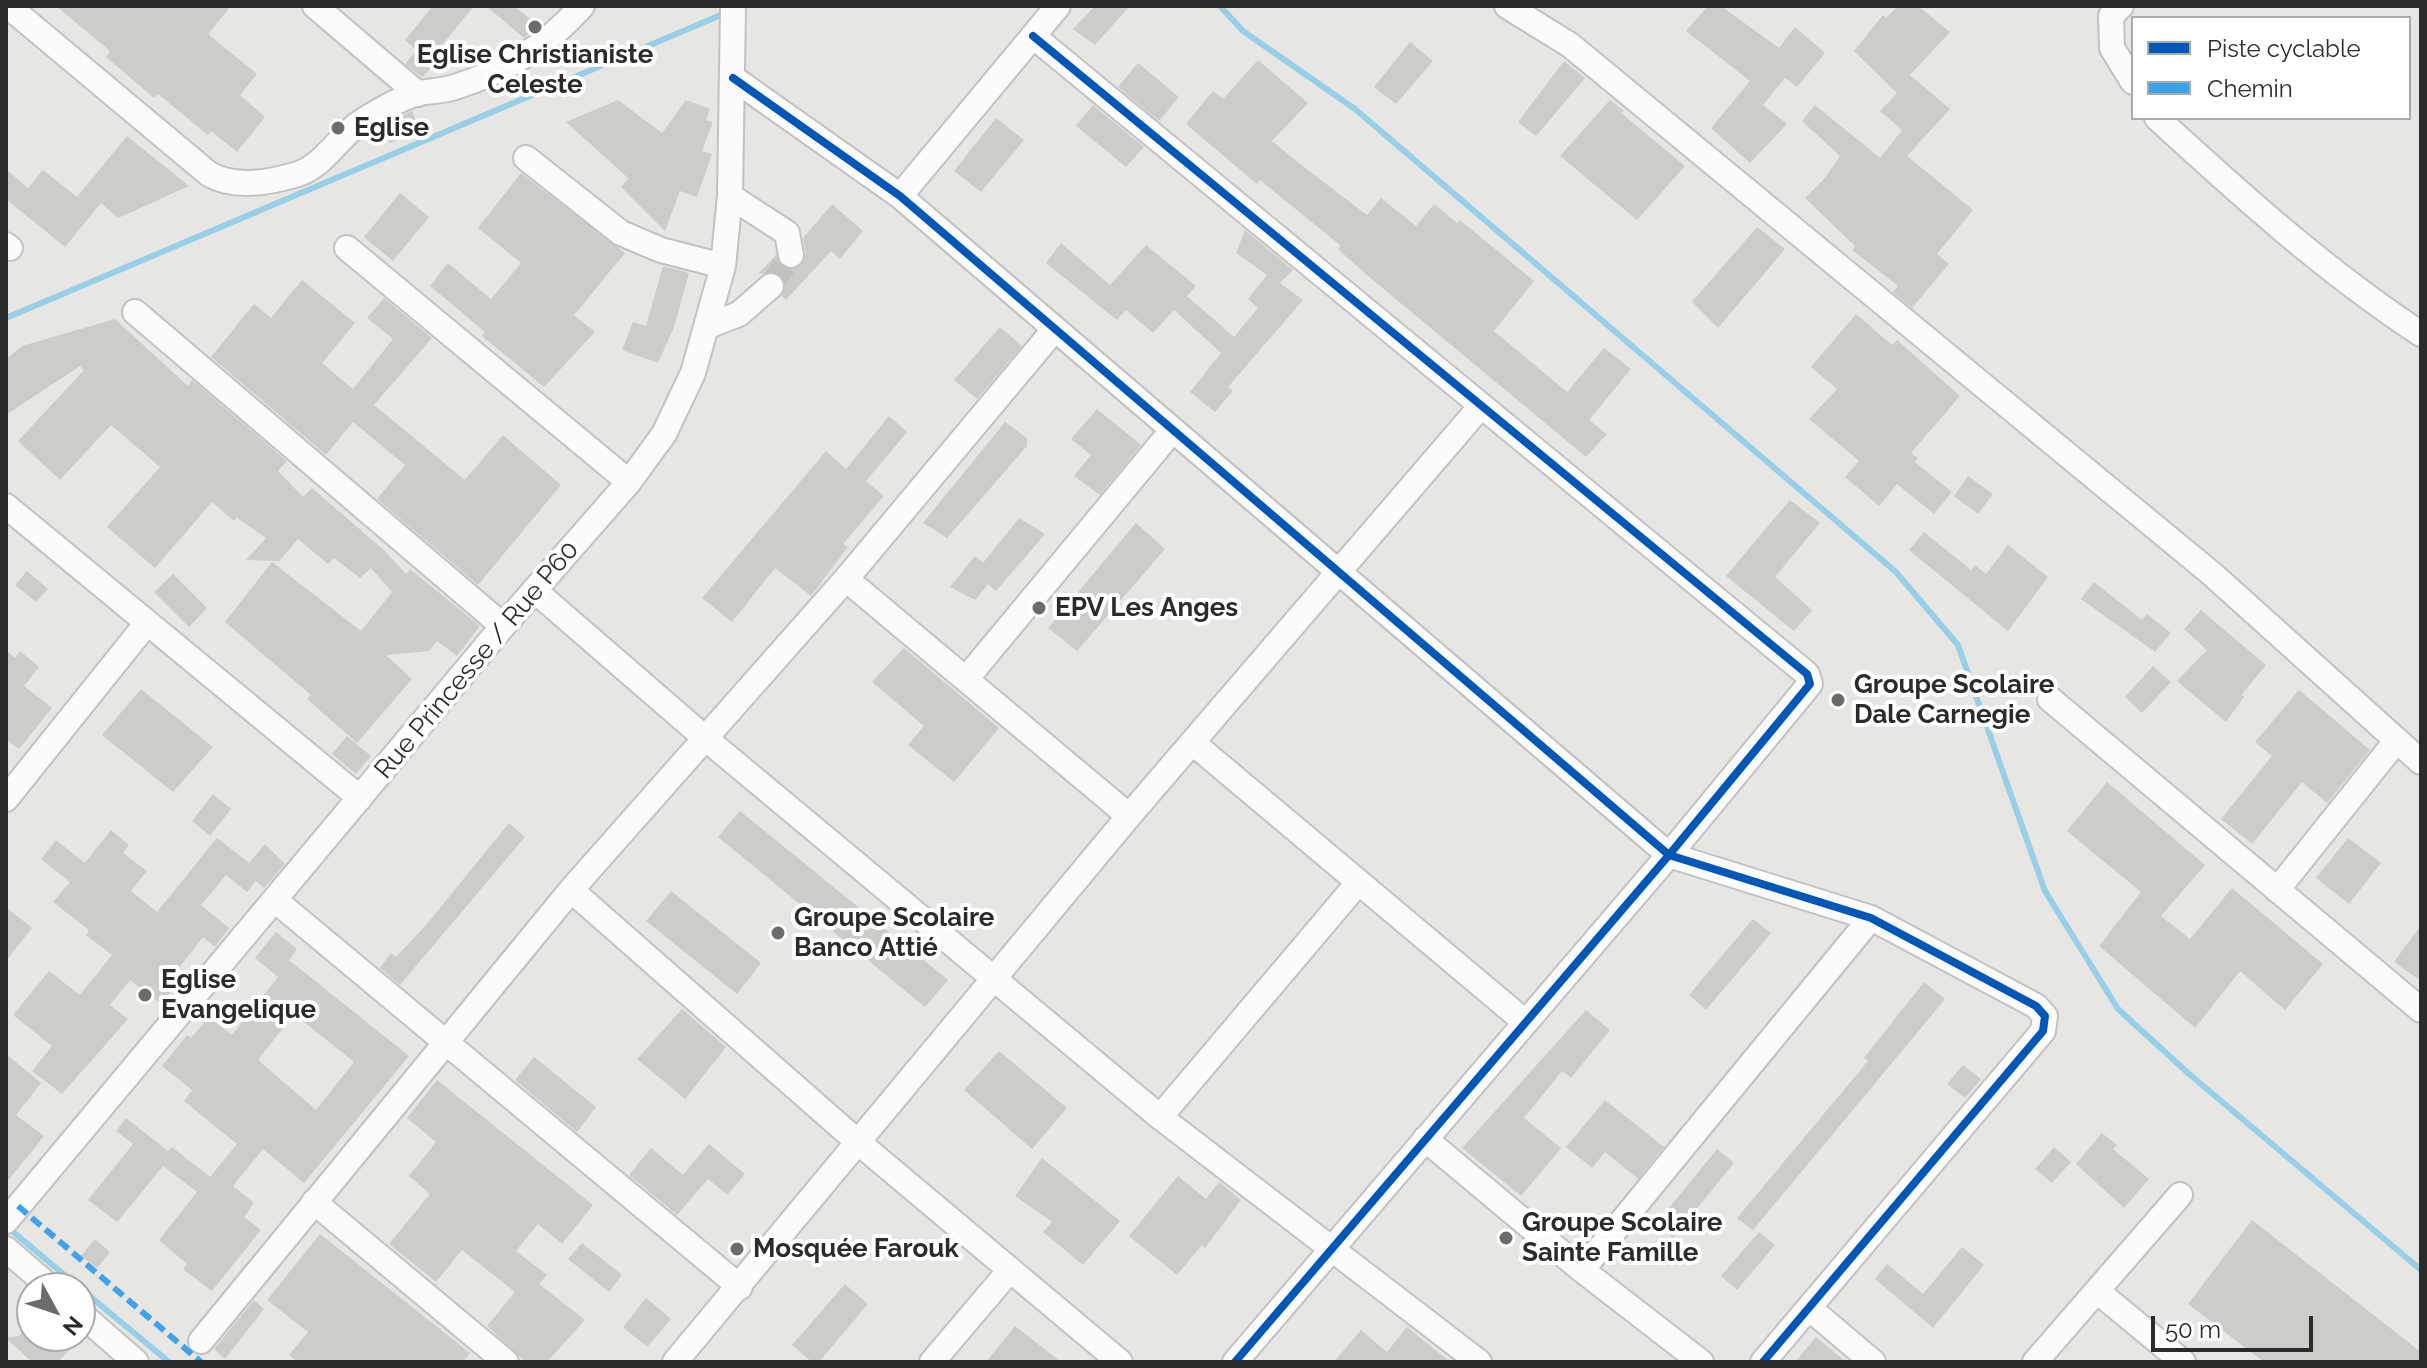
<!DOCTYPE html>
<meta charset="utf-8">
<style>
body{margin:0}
#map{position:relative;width:2427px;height:1368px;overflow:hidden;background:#e8e6e2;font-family:Raleway,sans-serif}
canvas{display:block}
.frame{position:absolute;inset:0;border:8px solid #2b2b2b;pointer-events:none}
.legend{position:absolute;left:2131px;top:16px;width:280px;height:104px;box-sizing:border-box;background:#fff;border:2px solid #aaa;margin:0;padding:10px 14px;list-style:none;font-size:24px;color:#2b2b2b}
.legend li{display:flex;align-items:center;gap:16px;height:40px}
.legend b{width:40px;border:2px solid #aaa}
.north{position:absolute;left:16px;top:1272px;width:80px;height:80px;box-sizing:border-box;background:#fff;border:2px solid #aaa;border-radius:50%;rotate:130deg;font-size:22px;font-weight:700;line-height:32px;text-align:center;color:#2b2b2b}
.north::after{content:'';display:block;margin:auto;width:28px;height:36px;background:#6d6c6b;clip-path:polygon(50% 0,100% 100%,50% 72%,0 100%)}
.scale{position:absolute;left:2151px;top:1316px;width:162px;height:36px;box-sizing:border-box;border:4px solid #2b2b2b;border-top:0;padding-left:10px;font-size:24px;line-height:28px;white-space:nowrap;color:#2b2b2b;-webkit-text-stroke:6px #fff;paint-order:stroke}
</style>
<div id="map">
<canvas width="2427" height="1368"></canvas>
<div class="frame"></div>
<ul class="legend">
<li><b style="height:10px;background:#0057b8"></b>Piste cyclable</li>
<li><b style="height:10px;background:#3ea3eb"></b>Chemin</li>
</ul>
<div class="north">N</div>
<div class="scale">50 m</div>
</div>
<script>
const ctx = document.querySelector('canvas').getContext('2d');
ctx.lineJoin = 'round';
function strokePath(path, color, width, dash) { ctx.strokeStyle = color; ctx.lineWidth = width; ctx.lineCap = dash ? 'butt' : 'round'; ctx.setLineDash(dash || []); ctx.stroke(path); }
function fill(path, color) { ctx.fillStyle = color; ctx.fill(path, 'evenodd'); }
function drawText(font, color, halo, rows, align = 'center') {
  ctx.font = font + ' Raleway,sans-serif'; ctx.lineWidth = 8; ctx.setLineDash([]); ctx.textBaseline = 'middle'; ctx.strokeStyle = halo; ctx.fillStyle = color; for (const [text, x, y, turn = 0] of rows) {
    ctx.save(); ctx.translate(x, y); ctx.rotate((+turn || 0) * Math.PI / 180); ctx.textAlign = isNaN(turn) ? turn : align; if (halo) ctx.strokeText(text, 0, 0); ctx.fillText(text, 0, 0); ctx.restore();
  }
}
strokePath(new Path2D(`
 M1220 6 1243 31 1355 109 1896 572 1958 645 2045 891 2118 1009 2188 1073 2421 1270
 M6 318 728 12
 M6 1226 80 1288
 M80 1288 169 1362`), '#98cfe8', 6);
fill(new Path2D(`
 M56 6H231L208 34 257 74 240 95 265 117 237 152 211 131 208 135 158 94 154 98 106 57 110 51Z
 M433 6H474L442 45 452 54 439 69 434 65 422 77 405 64 417 50 405 40Z
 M486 6H514L539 26 524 38Z
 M1095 6H1130L1095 45 1073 29Z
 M1708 6H1721L1779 48 1795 27 1825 53 1797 87 1785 78 1763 105 1787 124 1750 163 1711 128 1750 81 1686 31Z
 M1898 6H1918L1950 32 1910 75 1950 109 1907 156 1973 210 1937 254 1949 264 1912 308 1893 292 1898 286 1852 250 1855 246 1805 198 1824 179 1840 156 1802 121 1815 105 1880 158 1902 130 1880 111 1897 93 1854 51 1883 15 1886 18Z
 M1410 42 1433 61 1396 104 1374 87Z
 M1258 60 1308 103 1272 141 1296 161 1367 215 1381 198 1416 226 1434 204 1457 223 1460 220 1534 281 1494 331 1567 392 1604 348 1631 369 1589 420 1607 434 1586 457 1368 276 1338 249 1341 246 1260 180 1257 184 1186 124 1213 91 1223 99Z
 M1564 61 1585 78 1536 136 1518 122Z
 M1138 63 1179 97 1159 121 1118 87Z
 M618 100 662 133 686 100 710 109 706 120 713 122 702 151 712 154 697 197 680 191 665 231 621 187 628 178 566 122Z
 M1610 100 1624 111 1621 113 1685 166 1637 220 1560 156Z
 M1093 105 1144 147 1126 167 1076 126Z
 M412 111 420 131 390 143 383 126Z
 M996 118 1024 140 981 192 954 171Z
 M127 136 189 186 118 218 101 203 65 247 6 199V169L28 188 43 170 77 197Z
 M521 173 625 253 574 315 595 332 544 387 482 336 485 332 430 286 448 263 491 299 521 263 478 228Z
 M400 193 429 217 393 261 364 237Z
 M832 204 863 231 840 259 831 251 786 300 782 296 786 284 782 276 775 272 758 274 776 255 785 269 801 266 806 253 803 238Z
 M1757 227 1785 249 1718 328 1692 302Z
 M1245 230 1293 270 1280 283 1303 300 1228 387 1233 391 1215 412 1190 392 1221 353 1174 310 1153 333 1126 310 1117 320 1046 263 1061 243 1110 285 1146 245 1196 286 1187 296 1234 337 1258 308 1248 299 1267 275 1236 253Z
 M663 266 689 273 674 327 658 363 622 350 633 322 646 326Z
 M302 280 355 323 322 363 353 389 393 339 367 318 384 298 432 338 374 405 465 480 503 435 561 485 478 585 377 499 405 465 353 422 326 455 211 357 254 304 271 318Z
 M1856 314 1892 345 1897 340 1960 396 1911 453 1918 458 1915 462 1952 492 1934 514 1897 484 1879 506 1845 477 1859 461 1809 419 1837 389 1811 367Z
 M115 319 188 386 192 380 287 461 278 471 303 497 312 488 385 551 406 574 410 569 480 626 457 656 437 641 429 651 386 655 412 679 357 743 307 699 311 695 225 622 272 562 361 631 392 592 371 568 360 578 334 558 328 564 298 539 279 561 246 560 266 538 237 518 234 521 212 502 155 568 107 527 160 467 111 425 60 480 18 441 84 370 80 366 6 415V359L22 346Z
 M1000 327 1022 346 977 399 954 380Z
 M1097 409 1141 445 1100 495 1074 476 1091 455 1071 439Z
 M889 416 907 432 866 481 884 496 843 544 848 547 811 596 775 568 732 622 702 598 826 451 846 469Z
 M1005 422 1027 438V446L947 538 923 523Z
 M1968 476 1993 494 1978 514 1954 496Z
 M1790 500 1820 523 1775 577 1812 610 1794 631 1726 576Z
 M1019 518 1045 534 996 591 988 584 975 600 950 587 975 556 983 563Z
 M1136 523 1165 549 1077 651 1048 628Z
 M1924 532 1971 570 1975 565 1986 574 2008 545 2048 577 2008 631 1909 550Z
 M27 571 48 589 36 602 15 585Z
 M173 574 207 608 189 627 154 592Z
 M2094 582 2142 620 2147 614 2171 633 2155 652 2081 599Z
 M2201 610 2266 665 2241 695 2244 697 2226 722 2177 681 2207 650 2184 629Z
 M904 648 999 728 954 782 908 745 924 726 872 682Z
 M6 650 15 658 20 651 39 667 24 686 52 708 19 749 6 739Z
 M2153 666 2171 682 2142 713 2125 697Z
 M141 689 213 747 173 792 102 735Z
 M2299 690 2370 750 2327 803 2302 782 2252 844 2221 819 2272 756 2255 742Z
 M347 736 371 756 356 774 332 754Z
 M2107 782 2205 865 2161 916 2190 939 2232 888 2323 964 2285 1010 2240 971 2195 1028 2099 946 2141 892 2067 831Z
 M213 794 231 809 210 836 192 821Z
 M740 811 948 980 925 1007 718 837Z
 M509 823 525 837 400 985 380 968 391 953 396 957 426 925Z
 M111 830 129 845 123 853 147 871 131 891 157 912 217 838 249 863 265 844 285 864 264 888 256 881 247 892 226 875 201 905 229 928 215 947 203 937 174 974 181 979 161 1004 130 980 110 1005 128 1019 62 1094 32 1071 52 1046 13 1015 49 971 80 995 112 955 86 935 89 930 53 902 70 882 41 859 56 840 85 863Z
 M2348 838 2381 863 2349 904 2316 878Z
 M671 891 761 963 737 994 646 921Z
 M6 907 32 928 6 961Z
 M1753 919 1771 933 1706 1010 1689 995Z
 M2421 925V981L2394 962Z
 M276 932 297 949 289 960 409 1056 304 1183 263 1149 233 1186 254 1203 244 1217 261 1230 212 1291 183 1269 187 1264 159 1240 197 1192 163 1166 117 1222 88 1200 133 1144 116 1131 126 1118 168 1151 172 1147 210 1177 237 1144 184 1101 192 1090 162 1066 187 1035 191 1038 209 1017 232 1035 278 977 255 958ZM294 1014 354 1062 316 1110 258 1060Z
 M1924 982 1945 999 1753 1230 1737 1218 1868 1061 1864 1058Z
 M682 1009 726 1047 685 1099 637 1059Z
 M1586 1010 1610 1030 1571 1078 1562 1071 1524 1118 1561 1148 1521 1196 1462 1148Z
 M999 1051 1067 1108 1032 1149 964 1090Z
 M6 1054 41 1083 16 1115 44 1136 6 1183Z
 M534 1057 596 1107 577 1132 515 1080Z
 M1963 1065 1981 1079 1965 1098 1947 1084Z
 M437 1080 593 1205 562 1244 538 1224 516 1251 547 1275 539 1284 585 1320 547 1362H526L487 1326 515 1292 462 1250 436 1282 389 1244 430 1194 409 1176 436 1142 407 1118Z
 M1605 1100 1664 1147 1638 1179 1605 1152 1592 1168 1566 1147Z
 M2102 1133 2117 1145 2113 1149 2149 1179 2124 1208 2076 1164Z
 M709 1144 745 1174 727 1195 708 1179 677 1215 629 1175 651 1148 683 1175Z
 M2054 1147 2071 1162 2052 1183 2035 1169Z
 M1717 1149 1734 1163 1673 1238 1656 1224Z
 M1042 1158 1120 1221 1083 1265 1043 1232 1052 1222 1015 1196Z
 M1178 1176 1206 1199 1219 1182 1241 1200 1205 1248 1202 1245 1177 1275 1129 1236Z
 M2252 1220 2421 1352V1362H2264L2188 1304Z
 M1759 1232 1775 1245 1737 1290 1721 1276Z
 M320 1234 470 1353 463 1362H298L289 1355 308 1332 267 1300Z
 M95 1239 110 1252 97 1268 81 1256Z
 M582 1243 622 1275 609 1292 568 1259Z
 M1962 1247 1984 1265 1933 1328 1875 1279 1887 1264 1923 1294Z
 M845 1284 868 1304 819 1362H812L792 1345Z
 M646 1298 671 1319 647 1347 623 1327Z
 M254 1300 264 1309 225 1359 214 1349Z
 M32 1321V1336H82L58 1362H32L6 1338 19 1336Z
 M1015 1326 1061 1362H986Z
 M1407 1327 1450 1362H1334L1361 1330 1387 1352Z
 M1816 1337 1846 1362H1795Z`), '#cdccc8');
strokePath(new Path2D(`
 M771 286 791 255`), '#c2c1bd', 24, [24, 12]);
const minor = new Path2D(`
 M8 6 209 174C235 189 269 183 298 174 325 165 340 134 364 120 380 110 400 98 419 93 431 91 443 91 455 87 508 70 545 47 582 6
 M315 6 418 94
 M1507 6 1570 45 2212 574 2421 762
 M2121 6 2111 16 2112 48 2133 82
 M1033 36 1807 674 1810 684 1669 855 1235 1362
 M733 78 900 196 1669 855 1871 918 2036 1006 2045 1016 2043 1031 1763 1362
 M2157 118C2241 195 2325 271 2421 334
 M526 158 621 233 661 250 723 266
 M730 196 787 233 791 255
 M900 196 1058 6
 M6 245 10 248
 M347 248 629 482
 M135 312 503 626
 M708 326 739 314 771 286
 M6 506 360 798
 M846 579 1129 816
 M534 590 705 738 1160 1117 1479 1362
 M966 679 1171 432
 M2050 699 2421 1010
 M1193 743 1524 1021
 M6 799 147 623
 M571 890 859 1143 1120 1362
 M2277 890 2397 740
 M276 901 740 1287
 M1160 1117 1358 883
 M1425 1139 1582 1270 1701 1362
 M314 1202 506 1362
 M6 1221 503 626 629 482 664 434 693 373 723 266 730 196 733 6
 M6 1249 51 1288
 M1582 1270 1871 918
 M2097 1291 2183 1362
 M1809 1308 1873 1362
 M80 1313 136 1362
 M201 1341 571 890 846 579 1054 330
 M675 1362 1129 816 1481 406
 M932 1362 1010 1270
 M2035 1362 2180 1195`);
strokePath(minor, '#c2c2c2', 28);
strokePath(minor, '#fcfbfb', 24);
strokePath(new Path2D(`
 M18 1206 201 1362`), '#3ea3eb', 6, [12, 6]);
strokePath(new Path2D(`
 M1033 36 1807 674 1810 684 1669 855 1235 1362
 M733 78 900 196 1669 855 1871 918 2036 1006 2045 1016 2043 1031 1763 1362`), '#0057b8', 8);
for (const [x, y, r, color] of [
 [535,27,8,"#6d6c6b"],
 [338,128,8,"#6d6c6b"],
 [1039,608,8,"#6d6c6b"],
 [1838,700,8,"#6d6c6b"],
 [778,933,8,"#6d6c6b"],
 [145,995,8,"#6d6c6b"],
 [1506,1238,8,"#6d6c6b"],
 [737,1249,8,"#6d6c6b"]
]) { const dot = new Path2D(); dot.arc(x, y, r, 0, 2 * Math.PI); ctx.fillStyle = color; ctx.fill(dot); strokePath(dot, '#fff', 3); }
drawText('bold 26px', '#2b2b2b', '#fff', [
 ["Eglise Christianiste",535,55,"center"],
 ["Celeste",535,85,"center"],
 ["Eglise",354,128],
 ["EPV Les Anges",1055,608],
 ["Groupe Scolaire",1854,685],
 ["Dale Carnegie",1854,715],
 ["Groupe Scolaire",794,918],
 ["Banco Attié",794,948],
 ["Eglise",161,980],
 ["Evangelique",161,1010],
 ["Groupe Scolaire",1522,1223],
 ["Sainte Famille",1522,1253],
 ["Mosquée Farouk",753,1249]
], 'left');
drawText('26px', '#2b2b2b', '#fff', [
 ["Rue Princesse / Rue P60",477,660,-50]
]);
</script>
